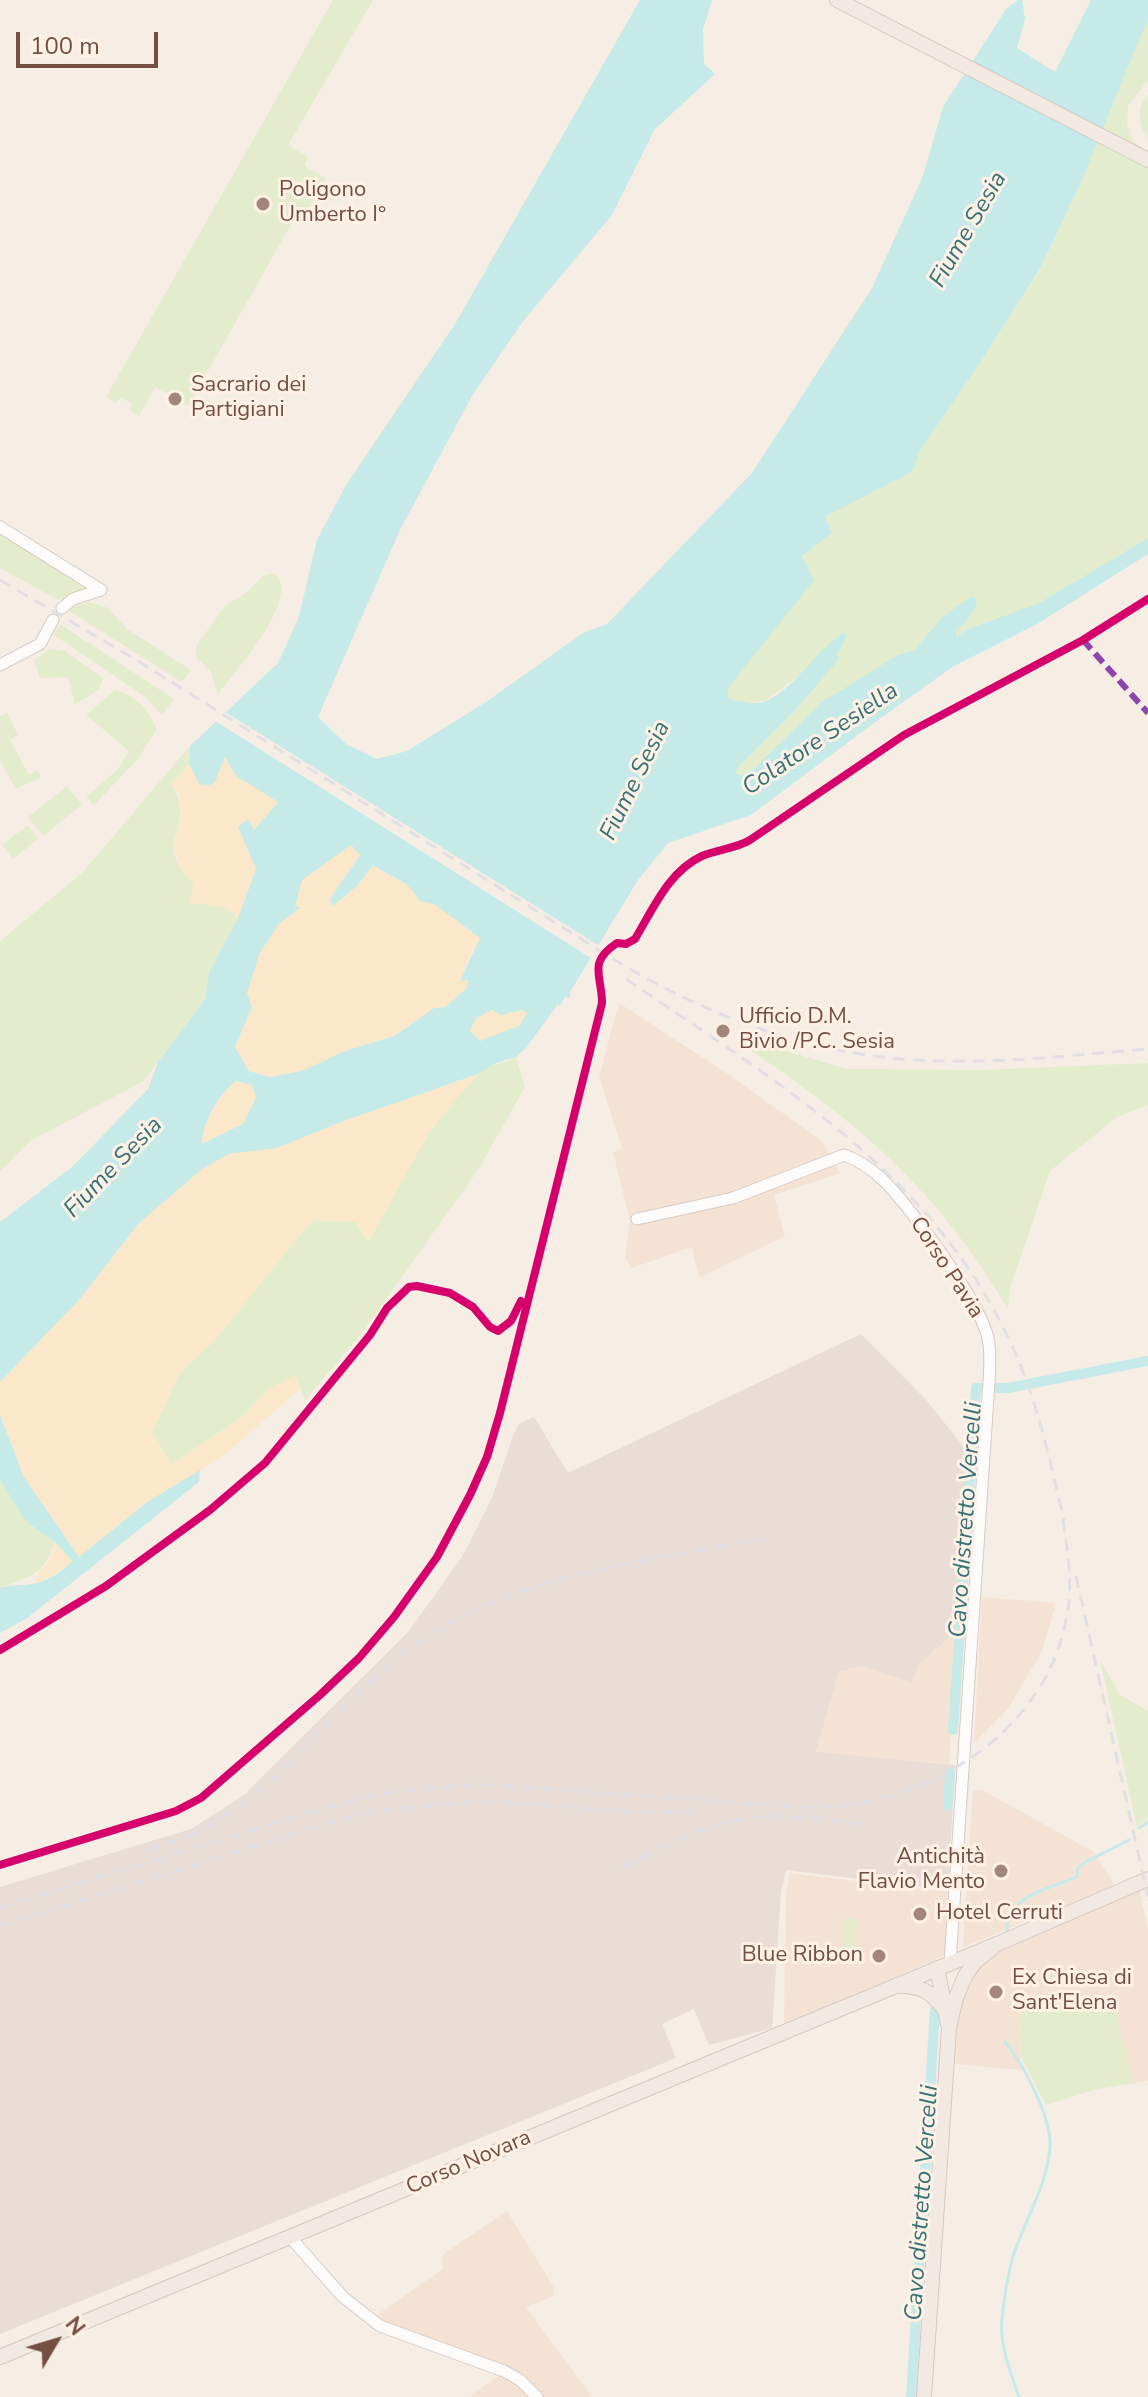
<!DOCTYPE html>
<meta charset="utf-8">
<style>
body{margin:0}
#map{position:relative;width:1148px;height:2397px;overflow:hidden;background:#f6ede5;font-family:"Nunito Sans",sans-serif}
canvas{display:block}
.north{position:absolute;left:16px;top:2301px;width:80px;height:80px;-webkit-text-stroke:6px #fff1e5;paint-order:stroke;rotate:52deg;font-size:22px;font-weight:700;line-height:32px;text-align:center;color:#754e44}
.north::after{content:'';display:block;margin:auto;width:28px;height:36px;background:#754e44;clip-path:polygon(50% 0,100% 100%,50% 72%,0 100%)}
.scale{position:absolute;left:16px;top:32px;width:142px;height:36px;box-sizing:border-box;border:4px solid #754e44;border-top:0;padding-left:10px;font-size:24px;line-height:28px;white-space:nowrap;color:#754e44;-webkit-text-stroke:6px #fff1e5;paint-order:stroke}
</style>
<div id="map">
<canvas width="1148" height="2397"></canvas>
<div class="north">N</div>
<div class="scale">100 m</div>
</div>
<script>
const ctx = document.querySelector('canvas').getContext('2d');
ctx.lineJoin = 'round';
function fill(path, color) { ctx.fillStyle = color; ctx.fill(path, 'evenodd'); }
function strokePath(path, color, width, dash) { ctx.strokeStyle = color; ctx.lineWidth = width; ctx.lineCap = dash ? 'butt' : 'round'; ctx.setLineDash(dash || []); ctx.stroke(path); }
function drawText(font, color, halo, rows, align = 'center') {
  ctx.font = font + ' "Nunito Sans",sans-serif'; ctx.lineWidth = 6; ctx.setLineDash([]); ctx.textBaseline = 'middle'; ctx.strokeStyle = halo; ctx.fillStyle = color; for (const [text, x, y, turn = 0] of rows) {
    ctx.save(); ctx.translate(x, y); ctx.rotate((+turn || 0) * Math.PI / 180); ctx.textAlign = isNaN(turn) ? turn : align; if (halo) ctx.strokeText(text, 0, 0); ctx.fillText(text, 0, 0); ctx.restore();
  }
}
fill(new Path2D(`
 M619 1003 728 1074 822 1141 840 1173 774 1195 785 1236 699 1278 692 1247 632 1268 625 1259 630 1221 613 1152 622 1149 599 1076Z
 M982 1597 1056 1603 1042 1651 1008 1709 974 1743Z
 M950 1637 956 1640 949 1764 816 1753 839 1672 862 1666 912 1683 918 1664Z
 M973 1790H982L1094 1852 1115 1886 963 1947Z
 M790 1873 948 1892 946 1955 784 2025 786 1893Z
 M1139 1889 1148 1929V2081L1133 2083 1112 1996 1019 2011 1021 2070 954 2064 959 2005 969 1981 987 1956Z
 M507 2211 553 2286 554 2296 526 2307 592 2397H542L536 2388 374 2317 443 2269 442 2255Z
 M503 2373 536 2397H472L471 2395Z`), '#f4e3d5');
fill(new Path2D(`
 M861 1334 926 1400 968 1452 956 1640 950 1637 919 1664 912 1683 862 1666 839 1672 816 1752 955 1765 948 1890 786 1870 781 1892 772 2028 709 2045 694 2009 662 2024 676 2058 0 2334V1887L191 1829 244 1795 409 1631 462 1557 493 1495 514 1433 519 1424 534 1417 568 1473Z`), '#e9ddd6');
fill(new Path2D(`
 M333 0H373L288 145 308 157 304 166 326 178 300 224 293 221 188 406 155 387 139 416 129 410 132 404 121 397 116 403 106 397Z
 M1148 19V80L1128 106 1127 126 1133 140 1148 158V538L1039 603 965 630 957 637 956 631 966 622 942 617 915 650 898 655 754 769 742 775 735 774 740 765 797 708 846 639 765 701 746 703 727 698 729 687 802 556 832 533 824 517 912 472 921 449 982 360 1041 268 1080 185Z
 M1148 94V139C1138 123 1136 108 1148 94Z
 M0 533 92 589 75 592 58 600 0 568Z
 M275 573C277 577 280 580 281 584 286 614 236 671 218 694L210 671 196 657V646L225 606 247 592 264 575Z
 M89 602 108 608 127 629 191 670 182 682 66 609Z
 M60 624 174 699 162 715 144 696 54 635Z
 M51 649 65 651 103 678 99 690 75 704 68 677 40 678 34 660Z
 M115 690C137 696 147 709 157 729L137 760 94 805 86 797 118 769 129 751 86 715Z
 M7 713 18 735 10 740 29 775 38 770 41 777 16 789 0 761V716Z
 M190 746 189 764 172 785C180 797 183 812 178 826 177 831 173 839 173 844 173 877 216 899 238 918L209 972 205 999 144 1081 30 1141 0 1172V941L82 873Z
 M67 786 82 805 43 836 28 817Z
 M28 825 38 839 13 859 2 845Z
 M745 1039 847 1069 982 1070 1148 1063V1105L1117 1117 1050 1171 1010 1288 1008 1309C938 1190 857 1121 744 1046Z
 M516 1057 525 1087 478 1170 362 1333 305 1400 295 1376 268 1390 245 1415 171 1465 152 1432 180 1372 213 1342 312 1220 356 1222 368 1242C400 1184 428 1121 477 1075 489 1064 503 1064 516 1057Z
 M0 1480 25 1521 55 1542C43 1577 32 1575 0 1588Z
 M1100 1660 1120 1695 1148 1711V1817L1137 1827Z
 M845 1918 857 1919 854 1952 843 1951Z
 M1112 1996 1133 2083 1094 2090 1046 2105 1021 2057 1019 2011Z`), '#e4ecce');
fill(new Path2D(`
 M225 756 236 776 279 802 253 831 238 827 256 869 238 918 225 907 189 903 194 883 180 868 173 844 181 818 179 795 172 785 189 764 199 784 211 785 215 782Z
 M351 844 360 855 331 899 358 885 372 865C390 877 410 881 419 901L434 904 481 938 470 955 461 981 468 979 467 988 445 1007 434 1008 394 1036 345 1051 302 1071 270 1077 249 1071 235 1047 251 1007 247 993 260 953 278 925 299 908 295 907 302 880Z
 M492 1010 501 1015 522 1010 528 1013 521 1025 479 1041 470 1030 477 1018Z
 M478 1074 431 1129 368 1243 356 1222 312 1220 213 1342 180 1372 152 1432 171 1465 245 1415 268 1390 295 1375 300 1389 222 1457 147 1502 79 1557 24 1477 0 1415V1382L2 1379 79 1300 139 1223 201 1170 228 1153 277 1148 341 1122Z
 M236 1081 252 1085 256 1098 243 1124 201 1144C204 1121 218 1095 236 1081Z
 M55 1542 73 1561 66 1568 35 1584 39 1572 49 1562Z`), '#fbe8cb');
fill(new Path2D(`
 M640 0H712L703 29 704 64 715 74 655 129 612 215 524 320 472 396 400 530 318 717 346 744 377 759 407 751 486 702 583 633 607 624 752 473 872 288 923 176 943 107 1006 9 1018 0H1022L1025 19 1017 48 1055 72 1091 0H1148V19L1080 185 1041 267 982 360 921 449 912 472 825 517 832 533 802 556 814 580 729 687 727 698C739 701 754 706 766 701 798 687 815 649 845 632L846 639 837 654 839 659 797 708 740 765 735 774 742 775 754 769 822 702 898 655 915 650 942 617 971 597H975L977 604 966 622 956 631 957 637 965 630 1039 603 1148 538V554L1037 624 954 666 882 717 751 815 668 843 638 880 570 992V999L566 996 560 1005 558 1004 526 1048 516 1057 496 1063 478 1074 341 1122 277 1148 228 1154 201 1170 139 1223 79 1300 0 1382V1222L72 1167 148 1089 158 1062 205 999 209 972 238 918 256 869 238 827 248 819 254 830 278 802 236 776 225 757 215 782 210 785 199 784 189 764 190 746 278 663 299 617 317 540 346 485 455 324ZM351 845 360 855 330 899 333 906 358 885 373 865C391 877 410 881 419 901L434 904 480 938 460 981 468 980 467 988 445 1007 434 1008 394 1036 345 1051 302 1071 270 1077 249 1071 235 1047 252 1007 247 993 260 953 278 925 301 907H295L302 880ZM492 1010 501 1015 522 1010 527 1013 520 1025 480 1041 470 1030 477 1018ZM236 1081 252 1085 256 1098 243 1124 202 1144C202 1122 219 1094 236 1081Z
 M0 1415 24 1477 79 1557 147 1502 200 1470 199 1482 26 1619 0 1633V1588C11 1584 21 1586 32 1584 46 1582 64 1571 72 1561L55 1542 25 1521 0 1480Z`), '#c6eae7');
fill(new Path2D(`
 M222 710 601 947 594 960 212 719Z`), '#f6ede5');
strokePath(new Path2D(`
 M1139 1828 1148 1822
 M1007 1930C1006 1895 1052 1888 1077 1877L1078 1868 1084 1863 1129 1840
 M1005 2042C1024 2065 1052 2118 1050 2148 1047 2184 1026 2219 1014 2253 1008 2273 1004 2298 1002 2319 999 2345 1011 2373 1019 2397`), '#c6eae7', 3);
strokePath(new Path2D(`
 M953 1730 976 1388H1008L1148 1361
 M948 1805 950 1773
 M911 2397 935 2009`), '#c6eae7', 10);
const minor = new Path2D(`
 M0 527 101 590
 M62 608 73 599 101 590
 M0 665 40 644 53 620
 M637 1219 733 1198 844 1155C858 1160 870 1168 881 1178 909 1204 980 1302 988 1338 991 1352 990 1368 989 1382L950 1963
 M290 2237 343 2297 380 2326 504 2371 520 2380 537 2397`);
const major = new Path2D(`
 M837 0 1148 160
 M937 1968 948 2024
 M899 1986C922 1986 930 1991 944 2009
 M0 2357 997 1944
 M924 2397 949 2028 956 1998 965 1976 975 1962 997 1944 1148 1879`);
strokePath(minor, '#d7c9c3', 13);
strokePath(major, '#d5c8c2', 16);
strokePath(minor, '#fefcfb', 11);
strokePath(major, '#f2eae2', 14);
strokePath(new Path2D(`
 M0 580 133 658 618 962C710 1017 809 1054 916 1060 993 1065 1071 1055 1148 1049
 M626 979C785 1088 946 1180 1022 1369 1041 1418 1052 1469 1064 1521
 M1076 1576 1148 1897
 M148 1850C169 1843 191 1836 210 1825 292 1779 343 1693 420 1641 521 1574 645 1561 762 1539
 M622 1867C661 1848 699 1827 742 1819 783 1811 830 1821 871 1825
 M0 1908 314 1811 386 1793 478 1784 815 1808C930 1805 1051 1730 1068 1609 1073 1578 1066 1543 1062 1512
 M0 1926 329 1823 383 1810 482 1801 640 1812 701 1811`), '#e2dfe3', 3, [12, 8]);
strokePath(new Path2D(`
 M1083 640 1148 713`), '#8e44ad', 6, [12, 6]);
strokePath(new Path2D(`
 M0 1650 106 1586 210 1510 265 1463 370 1335 387 1308 409 1287 417 1286 450 1293 473 1307 490 1327 498 1331 511 1321 521 1301
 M0 1865 176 1811 201 1798 320 1695 359 1658 394 1617 437 1557 470 1495 487 1457 500 1413 602 1003C602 975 587 963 617 943L626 944 635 939C653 909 669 871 702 856 718 849 735 849 750 840L904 735 1083 640 1148 599`), '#d6006c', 8);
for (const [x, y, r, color] of [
 [263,204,8,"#a2867c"],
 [175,399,8,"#a2867c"],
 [723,1031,8,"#a2867c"],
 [1001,1871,8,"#a2867c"],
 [920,1914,8,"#a2867c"],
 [879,1956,8,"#a2867c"],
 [996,1992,8,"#a2867c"]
]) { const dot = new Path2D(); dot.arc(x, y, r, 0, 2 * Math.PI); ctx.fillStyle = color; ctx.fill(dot); strokePath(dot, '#fff1e5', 3); }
drawText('22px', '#754e44', '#fff1e5', [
 ["Poligono",279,191],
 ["Umberto I°",279,216],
 ["Sacrario dei",191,386],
 ["Partigiani",191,411],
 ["Ufficio D.M.",739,1018],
 ["Bivio /P.C. Sesia",739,1043],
 ["Antichità",985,1858,"right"],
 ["Flavio Mento",985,1883,"right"],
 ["Hotel Cerruti",936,1914],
 ["Blue Ribbon",863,1956,"right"],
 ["Ex Chiesa di",1012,1979],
 ["Sant'Elena",1012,2004]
], 'left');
drawText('22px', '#754e44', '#fff1e5', [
 ["Corso Pavia",946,1268,57],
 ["Corso Novara",469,2163,-23]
]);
drawText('italic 24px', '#357476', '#fff1e5', [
 ["Fiume Sesia",969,230,-60],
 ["Colatore Sesiella",821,740,-34],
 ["Fiume Sesia",636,781,-64],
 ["Fiume Sesia",114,1168,-46],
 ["Cavo distretto Vercelli",967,1520,-86],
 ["Cavo distretto Vercelli",923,2203,-86]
]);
</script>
